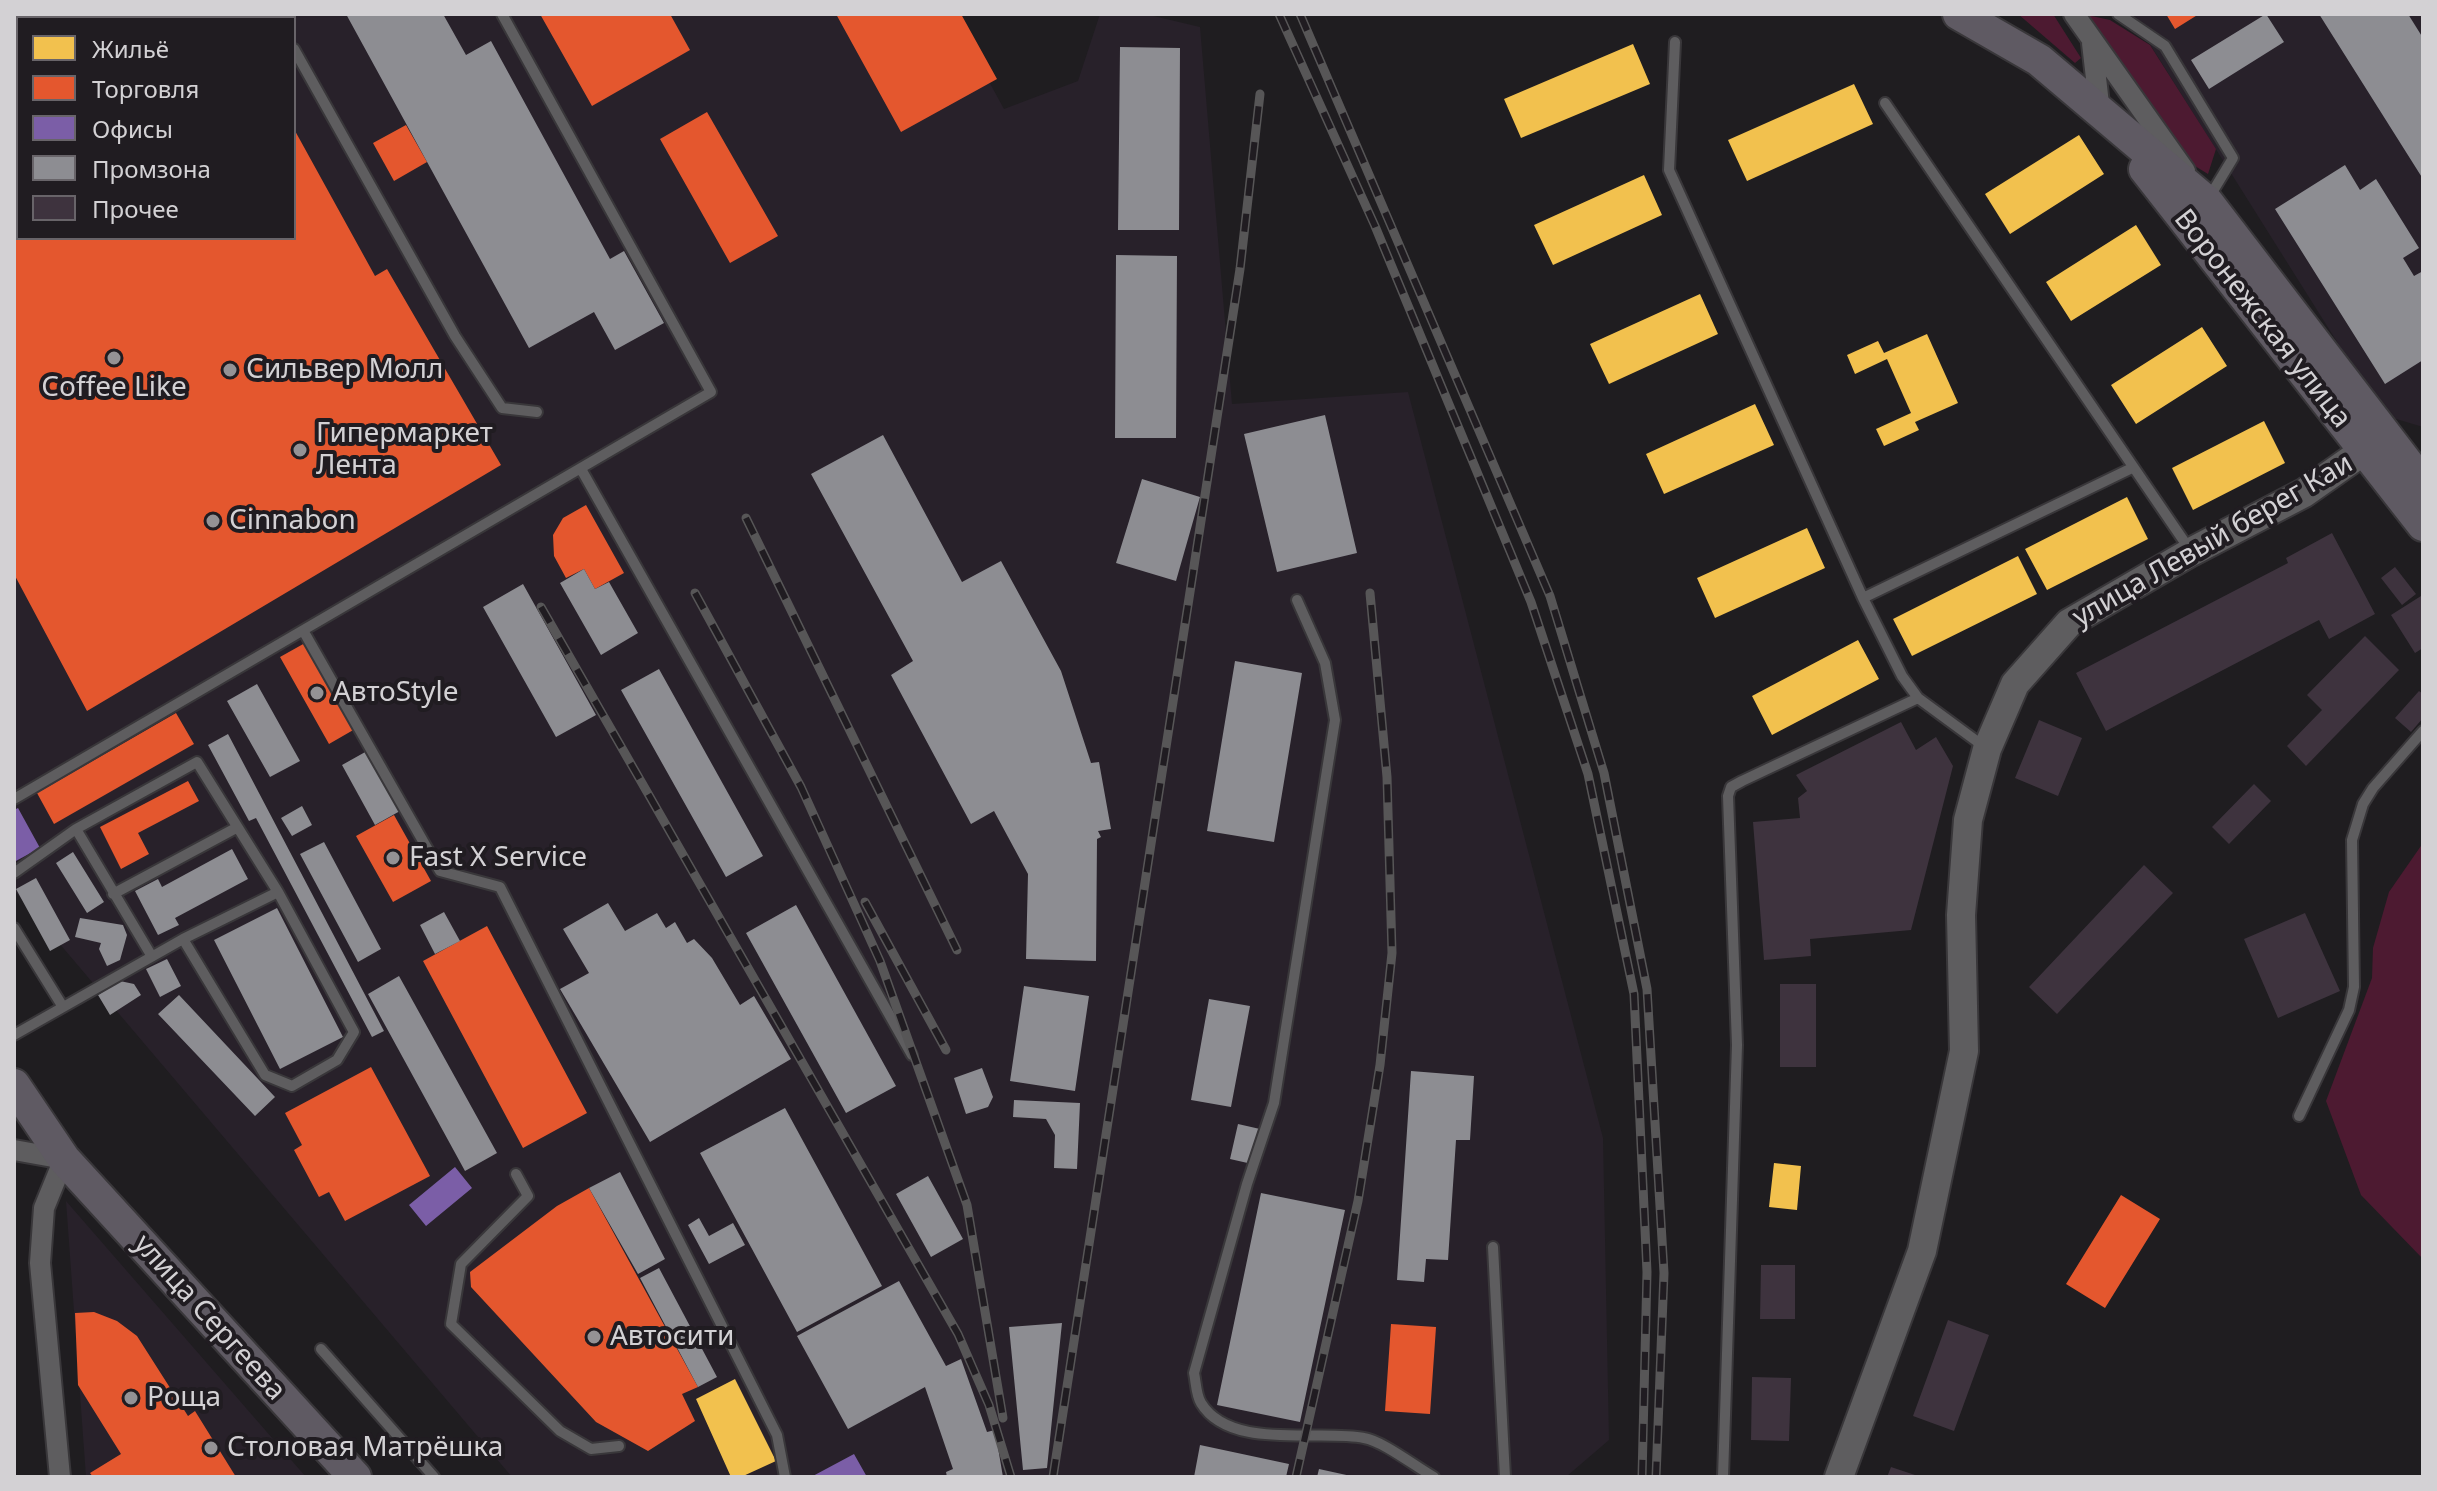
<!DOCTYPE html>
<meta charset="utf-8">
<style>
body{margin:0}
#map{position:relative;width:2437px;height:1491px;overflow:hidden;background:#1f1d20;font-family:"Noto Sans",sans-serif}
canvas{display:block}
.frame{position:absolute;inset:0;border:16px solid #d3d1d4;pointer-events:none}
.legend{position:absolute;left:16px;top:16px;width:280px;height:224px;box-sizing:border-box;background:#201c21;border:2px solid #686469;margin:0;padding:10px 14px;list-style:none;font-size:24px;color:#d3d1d4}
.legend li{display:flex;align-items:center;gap:16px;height:40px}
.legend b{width:40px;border:2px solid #686469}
</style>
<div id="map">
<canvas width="2437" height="1491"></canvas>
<div class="frame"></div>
<ul class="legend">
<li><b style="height:22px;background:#f2c14e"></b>Жильё</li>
<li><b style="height:22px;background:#e4572e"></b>Торговля</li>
<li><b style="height:22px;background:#7b5ea7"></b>Офисы</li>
<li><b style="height:22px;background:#8d8d92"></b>Промзона</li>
<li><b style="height:22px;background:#3e333e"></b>Прочее</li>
</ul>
</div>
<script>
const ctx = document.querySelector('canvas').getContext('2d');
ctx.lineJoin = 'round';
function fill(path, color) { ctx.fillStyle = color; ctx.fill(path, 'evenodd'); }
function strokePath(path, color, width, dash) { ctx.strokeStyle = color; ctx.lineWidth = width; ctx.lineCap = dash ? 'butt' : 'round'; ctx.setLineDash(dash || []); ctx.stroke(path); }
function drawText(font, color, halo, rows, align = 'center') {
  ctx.font = font + ' "Noto Sans",sans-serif'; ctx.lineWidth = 8; ctx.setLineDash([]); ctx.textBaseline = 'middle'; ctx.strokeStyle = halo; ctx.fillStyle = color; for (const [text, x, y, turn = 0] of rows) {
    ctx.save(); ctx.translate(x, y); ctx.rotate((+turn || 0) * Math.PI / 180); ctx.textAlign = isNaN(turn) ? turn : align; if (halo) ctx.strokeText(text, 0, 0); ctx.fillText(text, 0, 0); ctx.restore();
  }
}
fill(new Path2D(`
 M14 14H952L1004 109 1078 81 1100 14H1145L1200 27 1232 404 1408 392 1603 1138 1609 1440 1567 1476 512 1477 14 890ZM18 18H294V238H18Z
 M2131 14H2423V427L2383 415Z
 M66 1201 306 1477H86Z`), '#28212a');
fill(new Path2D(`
 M2018 14H2053L2081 58 2075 63Z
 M2087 15 2110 20 2150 45 2216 149 2208 174 2190 163Z
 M2423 843V1259L2361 1195 2326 1101 2372 978 2373 948 2389 892Z`), '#4d1a31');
fill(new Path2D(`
 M1633 44 1650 84 1521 138 1504 99Z
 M1854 84 1873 124 1747 181 1728 140Z
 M2079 135 2104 174 2010 234 1985 194Z
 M1644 175 1662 215 1553 265 1534 225Z
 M2136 225 2161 265 2071 321 2046 282Z
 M1700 294 1718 334 1609 384 1590 344Z
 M2202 327 2227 366 2136 424 2111 385Z
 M1927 334 1958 403 1915 422 1919 430 1884 446 1876 429 1911 413 1887 359 1855 374 1847 355 1878 341 1884 353Z
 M1755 404 1774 445 1664 494 1646 454Z
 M2264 421 2285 463 2193 510 2172 468Z
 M2127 497 2148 539 2047 590 2025 549Z
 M1807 528 1825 568 1715 618 1697 578Z
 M2018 556 2037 594 1912 656 1893 619Z
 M1858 640 1879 679 1772 735 1752 696Z
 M1774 1163 1801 1166 1797 1210 1769 1207Z
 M735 1379 776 1461 741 1477H731L696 1399Z`), '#f2c14e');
fill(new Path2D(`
 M14 14H231L233 18H18V238H294V129L375 276 387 269 501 465 87 711 14 574Z
 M540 14H670L690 50 592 106Z
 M836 14H961L997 79 901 132Z
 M2166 14H2199L2175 29Z
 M707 112 778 236 730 263 660 139Z
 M406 125 427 162 394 181 373 143Z
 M586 505 624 573 595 589 584 569 566 578 554 556 553 535 563 518Z
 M305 643 355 729 329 744 280 657Z
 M176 713 194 744 54 824 37 793Z
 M188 781 199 801 138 833 149 854 121 869 100 827Z
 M394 815 431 881 393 902 356 836Z
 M487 926 587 1113 523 1148 423 961Z
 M371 1067 430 1176 345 1221 329 1192 319 1197 294 1150 302 1145 285 1113Z
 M589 1188 698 1387 682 1394 695 1421 648 1451 596 1422 471 1287 470 1272 557 1206Z
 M2121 1195 2160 1219 2105 1308 2066 1284Z
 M94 1312 117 1321 137 1336 188 1416 195 1411 236 1477H93L90 1473 121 1454 78 1385 75 1313Z
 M1391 1324 1436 1327 1430 1414 1385 1411Z`), '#e4572e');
fill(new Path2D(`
 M18 808 40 848 14 862V810Z
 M455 1167 472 1188 426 1226 409 1205Z
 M854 1454 867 1477H811Z`), '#7b5ea7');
fill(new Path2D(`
 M346 14H443L466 55 491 41 610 259 624 251 664 323 615 350 594 312 529 348Z
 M2266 14 2284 42 2209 89 2191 60Z
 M2319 14H2408L2423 38V179Z
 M1120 47 1180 48 1179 230H1118Z
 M2345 165 2360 190 2376 179 2419 248 2403 258 2414 276 2423 271V360L2385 384 2275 209Z
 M1116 255 1177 256 1176 438H1115Z
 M1325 415 1357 553 1277 572 1244 434Z
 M883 435 962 582 1001 561 1061 671 1091 763 1099 762 1111 829 1098 831 1101 837 1097 839 1096 961 1026 959 1028 874 994 811 971 824 891 675 913 661 811 474Z
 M1142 479 1200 497 1176 581 1116 563Z
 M584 569 595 589 609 582 638 633 601 655 560 583Z
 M523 584 596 715 556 737 483 607Z
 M1235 661 1302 673 1274 842 1207 831Z
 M659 669 763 856 726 877 621 690Z
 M257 684 300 761 270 777 227 701Z
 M228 734 384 1031 372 1037 256 818 249 821 208 745Z
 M367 751 400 811 375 825 342 765Z
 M302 806 312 825 292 836 281 818Z
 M324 842 381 949 358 962 300 854Z
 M232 849 248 879 175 918 179 925 158 935 135 891 158 879 162 887Z
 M73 852 104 902 87 913 56 863Z
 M36 878 70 940 50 951 16 889Z
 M608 903 625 931 657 913 666 928 675 922 687 943 694 939 712 958 740 1005 754 996 791 1059 650 1142 560 989 589 973 563 929Z
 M796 905 896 1086 846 1113 746 933Z
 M277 908 343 1037 280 1069 214 940Z
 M444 912 460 941 435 954 420 925Z
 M80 918 123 925 127 935 120 960 107 966 99 949 101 943 75 937Z
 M167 959 181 986 160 997 146 969Z
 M399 976 497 1153 465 1171 368 994Z
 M120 981 134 984 141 995 110 1015 98 995Z
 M1024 986 1089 996 1075 1091 1010 1081Z
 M179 995 275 1097 255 1116 158 1014Z
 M1209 999 1250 1006 1231 1107 1191 1100Z
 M982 1068 993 1097 988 1107 966 1114 954 1078Z
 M1411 1071 1474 1076 1470 1140H1456L1448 1260 1426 1259 1424 1282 1397 1280Z
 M1014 1100 1080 1103 1077 1169 1054 1168 1055 1135 1046 1119 1013 1117Z
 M785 1108 882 1286 797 1332 700 1153Z
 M1238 1124 1260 1129 1252 1164 1230 1159Z
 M620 1172 665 1259 638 1274 589 1188Z
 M928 1176 963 1239 931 1257 896 1194Z
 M1261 1193 1345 1210 1300 1422 1217 1405Z
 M699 1218 709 1236 733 1223 745 1245 709 1264 688 1225Z
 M659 1268 717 1377 698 1387 640 1278Z
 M899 1281 946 1366 961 1359 987 1432 995 1430 1003 1477H947L946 1472 953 1469 925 1387 848 1429 797 1336Z
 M1062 1323 1047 1468 1023 1470 1009 1327Z
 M1200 1445 1289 1464 1286 1477H1194Z
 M1319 1469 1351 1476 1350 1477H1317Z`), '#8d8d92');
fill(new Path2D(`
 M2332 533 2375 614 2329 639 2319 620 2106 731 2076 673 2288 563 2286 558Z
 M2395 567 2416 594 2402 605 2381 578Z
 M2421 596 2423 648 2415 653 2391 615Z
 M2365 636 2399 670 2306 766 2287 746 2322 710 2307 695Z
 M2419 691 2423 694V718L2411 732 2395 718Z
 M2039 720 2082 738 2058 796 2015 778Z
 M1901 722 1916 750 1936 737 1953 766 1911 930 1810 939 1811 956 1764 960 1753 822 1800 818 1798 798 1807 791 1796 775Z
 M2254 784 2271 801 2229 844 2212 827Z
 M2144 865 2173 893 2057 1014 2029 987Z
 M2305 913 2340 991 2278 1018 2244 939Z
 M1780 984H1816V1067H1780Z
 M1761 1265H1795V1319H1760Z
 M1948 1320 1989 1335 1954 1431 1913 1416Z
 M1752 1377 1791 1378 1789 1441 1751 1440Z
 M1891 1467 1918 1476V1477H1887Z`), '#3e333e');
const lane = new Path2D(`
 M274 14 277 18
 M2118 14 2165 46 2233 158 2210 196
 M1675 42 1669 170 1863 598 1902 676 1918 698 1986 748
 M294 49 455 336 502 408 537 412
 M1885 103 2190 550
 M581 469 912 1055
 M1863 598 2132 468
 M1297 600 1325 663 1335 720 1274 1103 1247 1184 1194 1373C1196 1382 1196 1395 1201 1403 1230 1451 1320 1429 1364 1438 1383 1441 1416 1467 1434 1477
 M304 632 440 871 500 887 777 1435 785 1477
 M14 799 711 392 502 14
 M76 829 151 955
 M14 873 76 829 197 762 278 892 354 1032 337 1060 292 1086 265 1075 183 939 14 1035
 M113 894 236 828
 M14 928 63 1007
 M183 939 278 892
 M2299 1116 2349 1010 2354 987 2352 840 2363 804 2373 788 2423 731
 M516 1174 528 1196 461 1264 451 1324 560 1431 591 1449 619 1446
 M1493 1247 1505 1477
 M321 1349 434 1477
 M1723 1477 1737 1045 1728 796 1731 787 1742 781 1918 698`);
const street = new Path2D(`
 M2074 14 2185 171
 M2092 43 2100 113
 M14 1150 64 1159 44 1208 40 1263 60 1477`);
const secondary = new Path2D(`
 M1839 1477 1922 1251 1964 1051 1961 915 1968 820 1987 749 2015 684 2069 623 2191 552 2304 493 2382 438`);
const primary = new Path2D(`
 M1959 14 2039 60 2207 202 2423 484
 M2145 169 2423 525
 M14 1085 64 1159 355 1477`);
strokePath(lane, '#39373a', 14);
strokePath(street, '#39373a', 24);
strokePath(secondary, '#39373a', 32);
strokePath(primary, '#39373a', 36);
strokePath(lane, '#5e5d5f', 10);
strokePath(street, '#5e5d5f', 20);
strokePath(secondary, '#5e5d5f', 28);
strokePath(primary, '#5f5a63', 32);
const rail = new Path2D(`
 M1279 14 1375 226 1531 602 1588 774 1634 994 1647 1272 1642 1477
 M1300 14 1550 596 1604 773 1647 989 1664 1273 1656 1477
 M746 518 957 950
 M695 593 801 787 880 961 967 1205 1003 1418
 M541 607 958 1334 989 1405 1011 1477
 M865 902 946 1050
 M1053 1477 1240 269 1260 94
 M1296 1477 1358 1201 1380 1065 1392 953 1387 777 1370 593`);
strokePath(rail, '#575657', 9);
strokePath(rail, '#201c21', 6, [18]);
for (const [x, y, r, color] of [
 [114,358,8,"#949295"],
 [230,370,8,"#949295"],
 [300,450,8,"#949295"],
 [213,521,8,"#949295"],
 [317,693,8,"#949295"],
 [393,858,8,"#949295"],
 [594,1337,8,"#949295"],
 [131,1398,8,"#949295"],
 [211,1448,8,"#949295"]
]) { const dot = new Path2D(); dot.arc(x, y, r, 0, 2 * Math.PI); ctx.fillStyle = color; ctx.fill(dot); strokePath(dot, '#201c21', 3); }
drawText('28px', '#d3d1d4', '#201c21', [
 ["Воронежская улица",2262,319,52],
 ["улица Левый берег Каи",2213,541,-30],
 ["улица Сергеева",209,1318,48]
]);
drawText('28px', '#d3d1d4', '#201c21', [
 ["Сильвер Молл",246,370],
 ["Coffee Like",114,388,"center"],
 ["Гипермаркет",316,434],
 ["Лента",316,466],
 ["Cinnabon",229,521],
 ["АвтоStyle",333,693],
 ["Fast X Service",409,858],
 ["Автосити",610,1337],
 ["Роща",147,1398],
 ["Столовая Матрёшка",227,1448]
], 'left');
</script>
